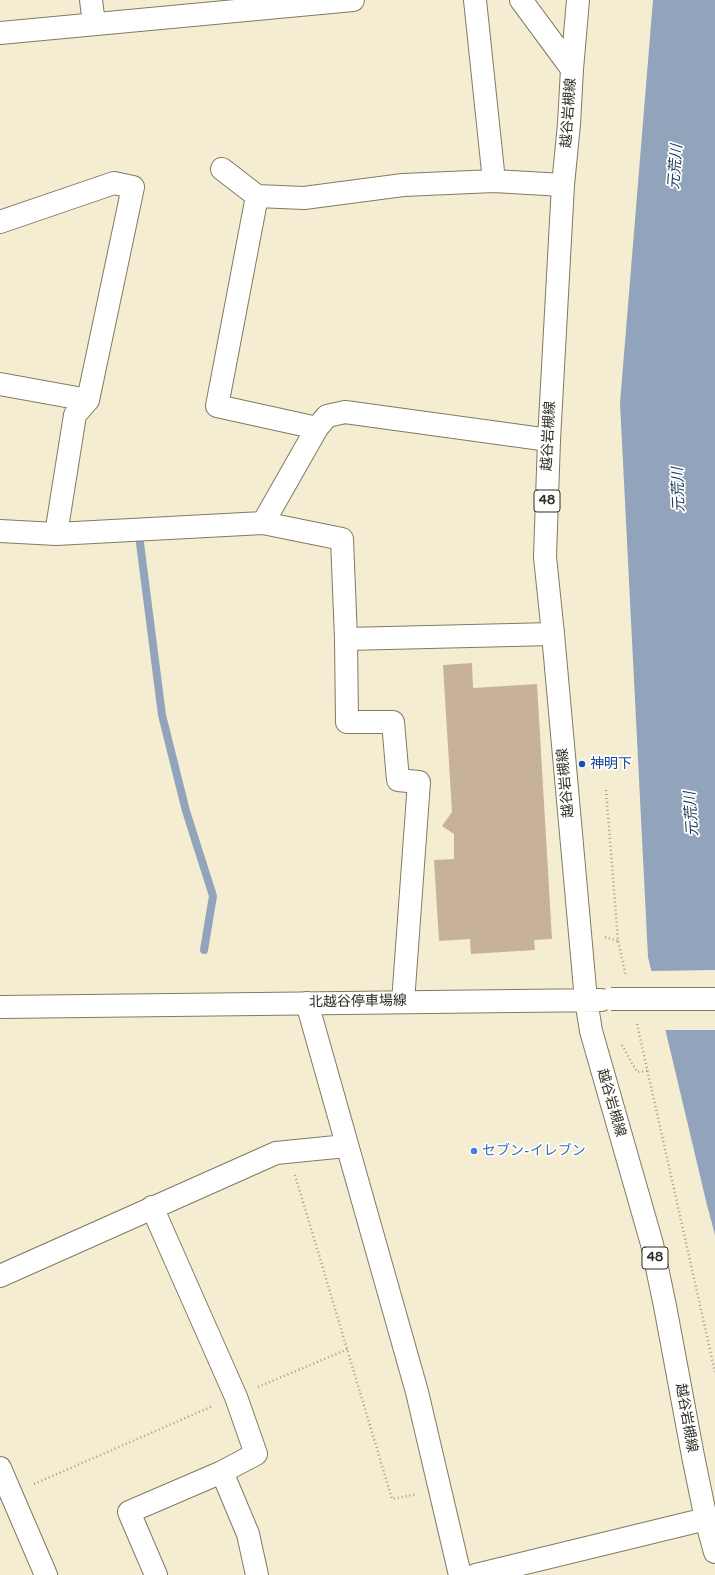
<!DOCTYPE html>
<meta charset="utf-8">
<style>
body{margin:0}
canvas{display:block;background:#f5edd2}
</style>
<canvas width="715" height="1575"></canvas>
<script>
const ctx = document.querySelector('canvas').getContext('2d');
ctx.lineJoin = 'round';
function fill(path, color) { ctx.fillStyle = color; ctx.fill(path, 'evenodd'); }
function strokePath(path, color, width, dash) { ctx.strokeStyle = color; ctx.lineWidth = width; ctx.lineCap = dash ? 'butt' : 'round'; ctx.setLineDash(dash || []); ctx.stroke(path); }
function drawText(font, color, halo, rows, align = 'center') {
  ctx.font = font + ' "Varela Round","Noto Sans JP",sans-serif'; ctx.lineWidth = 3.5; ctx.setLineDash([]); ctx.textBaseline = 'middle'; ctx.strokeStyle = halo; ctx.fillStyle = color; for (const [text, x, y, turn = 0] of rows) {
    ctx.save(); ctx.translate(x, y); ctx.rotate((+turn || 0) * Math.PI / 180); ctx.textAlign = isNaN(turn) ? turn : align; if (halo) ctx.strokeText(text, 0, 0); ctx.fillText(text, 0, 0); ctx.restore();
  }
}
fill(new Path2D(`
 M653 0H715V1235L707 1205 648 957 620 403Z`), '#92a4bc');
fill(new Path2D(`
 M715 970V1030H663L650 971Z`), '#f5edd2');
strokePath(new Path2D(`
 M140 543 162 715 186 811 213 896 204 950`), '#92a4bc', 8);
fill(new Path2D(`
 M472 663 473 688 537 684 552 939 534 940 535 950 471 954 470 939 439 941 434 860 454 859V834L442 826 452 812 443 665Z`), '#c7b19a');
const minor = new Path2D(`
 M91 0 94 24
 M475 0 494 181
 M521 0 572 69
 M0 33 353 0
 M222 169 257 196 304 198 403 185 494 181 563 185
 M257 196 217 406 317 428
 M0 222 114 183 133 187 88 400 75 415 56 534
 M0 384 88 400
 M263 523 342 539 346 639 347 722H393L398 780 419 782 403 1002
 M0 531 56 534 263 523 317 428 327 416 345 412 549 440
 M346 639 553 634
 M307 1003 417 1392 460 1575
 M152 1207 236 1397 256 1454 222 1472 129 1512 156 1575
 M0 1276 276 1153 346 1146
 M0 1468 46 1575
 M222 1472 248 1534 257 1575
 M476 1575 706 1519`);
const major = new Path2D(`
 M578 0 572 69 569 124 563 185 549 440 545 557 553 634 586 1000 591 1031 652 1244 665 1306 693 1456 706 1519 715 1552
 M0 1007 601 1000`);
strokePath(minor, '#817a62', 24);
strokePath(major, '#817a62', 24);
strokePath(new Path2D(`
 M606 790 618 941 626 976
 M605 937 618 941
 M637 1024 715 1372
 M622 1045 637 1072 648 1071
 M295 1175 392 1499 417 1494
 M258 1387 348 1349
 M34 1484 213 1406`), '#a19c88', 2.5, [1, 3]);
strokePath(minor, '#fff', 22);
strokePath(major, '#fff', 22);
const majorBridge = new Path2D(`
 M611 999H715`);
strokePath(majorBridge, '#817a62', 24, []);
strokePath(majorBridge, '#fff', 22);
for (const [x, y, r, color] of [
 [582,764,4,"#1a4fb4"],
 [474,1151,4,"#3f7fe0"]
]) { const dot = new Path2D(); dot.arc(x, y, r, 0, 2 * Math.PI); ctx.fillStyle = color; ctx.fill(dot); strokePath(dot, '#fff', 1.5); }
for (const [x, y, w] of [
 [547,501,26],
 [655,1258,26]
]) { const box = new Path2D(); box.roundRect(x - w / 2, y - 11, w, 22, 3); ctx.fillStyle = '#fff'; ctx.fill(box); strokePath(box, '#302d23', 1); }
drawText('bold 13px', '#302d23', null, [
 ["48",547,501],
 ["48",655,1258]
]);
drawText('14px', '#302d23', '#fff', [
 ["越谷岩槻線",569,113,-86],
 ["越谷岩槻線",549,436,-87],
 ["越谷岩槻線",566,783,-95],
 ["北越谷停車場線",358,1002,-1],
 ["越谷岩槻線",611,1103,74],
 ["越谷岩槻線",686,1418,80]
]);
drawText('14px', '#164399', '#fff', [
 ["神明下",590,764]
], 'left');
drawText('14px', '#366cbe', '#fff', [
 ["セブン-イレブン",482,1151]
], 'left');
drawText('italic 15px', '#1b375a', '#fff', [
 ["元荒川",676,167,-86],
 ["元荒川",679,490,-92],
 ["元荒川",692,814,-94]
]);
</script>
